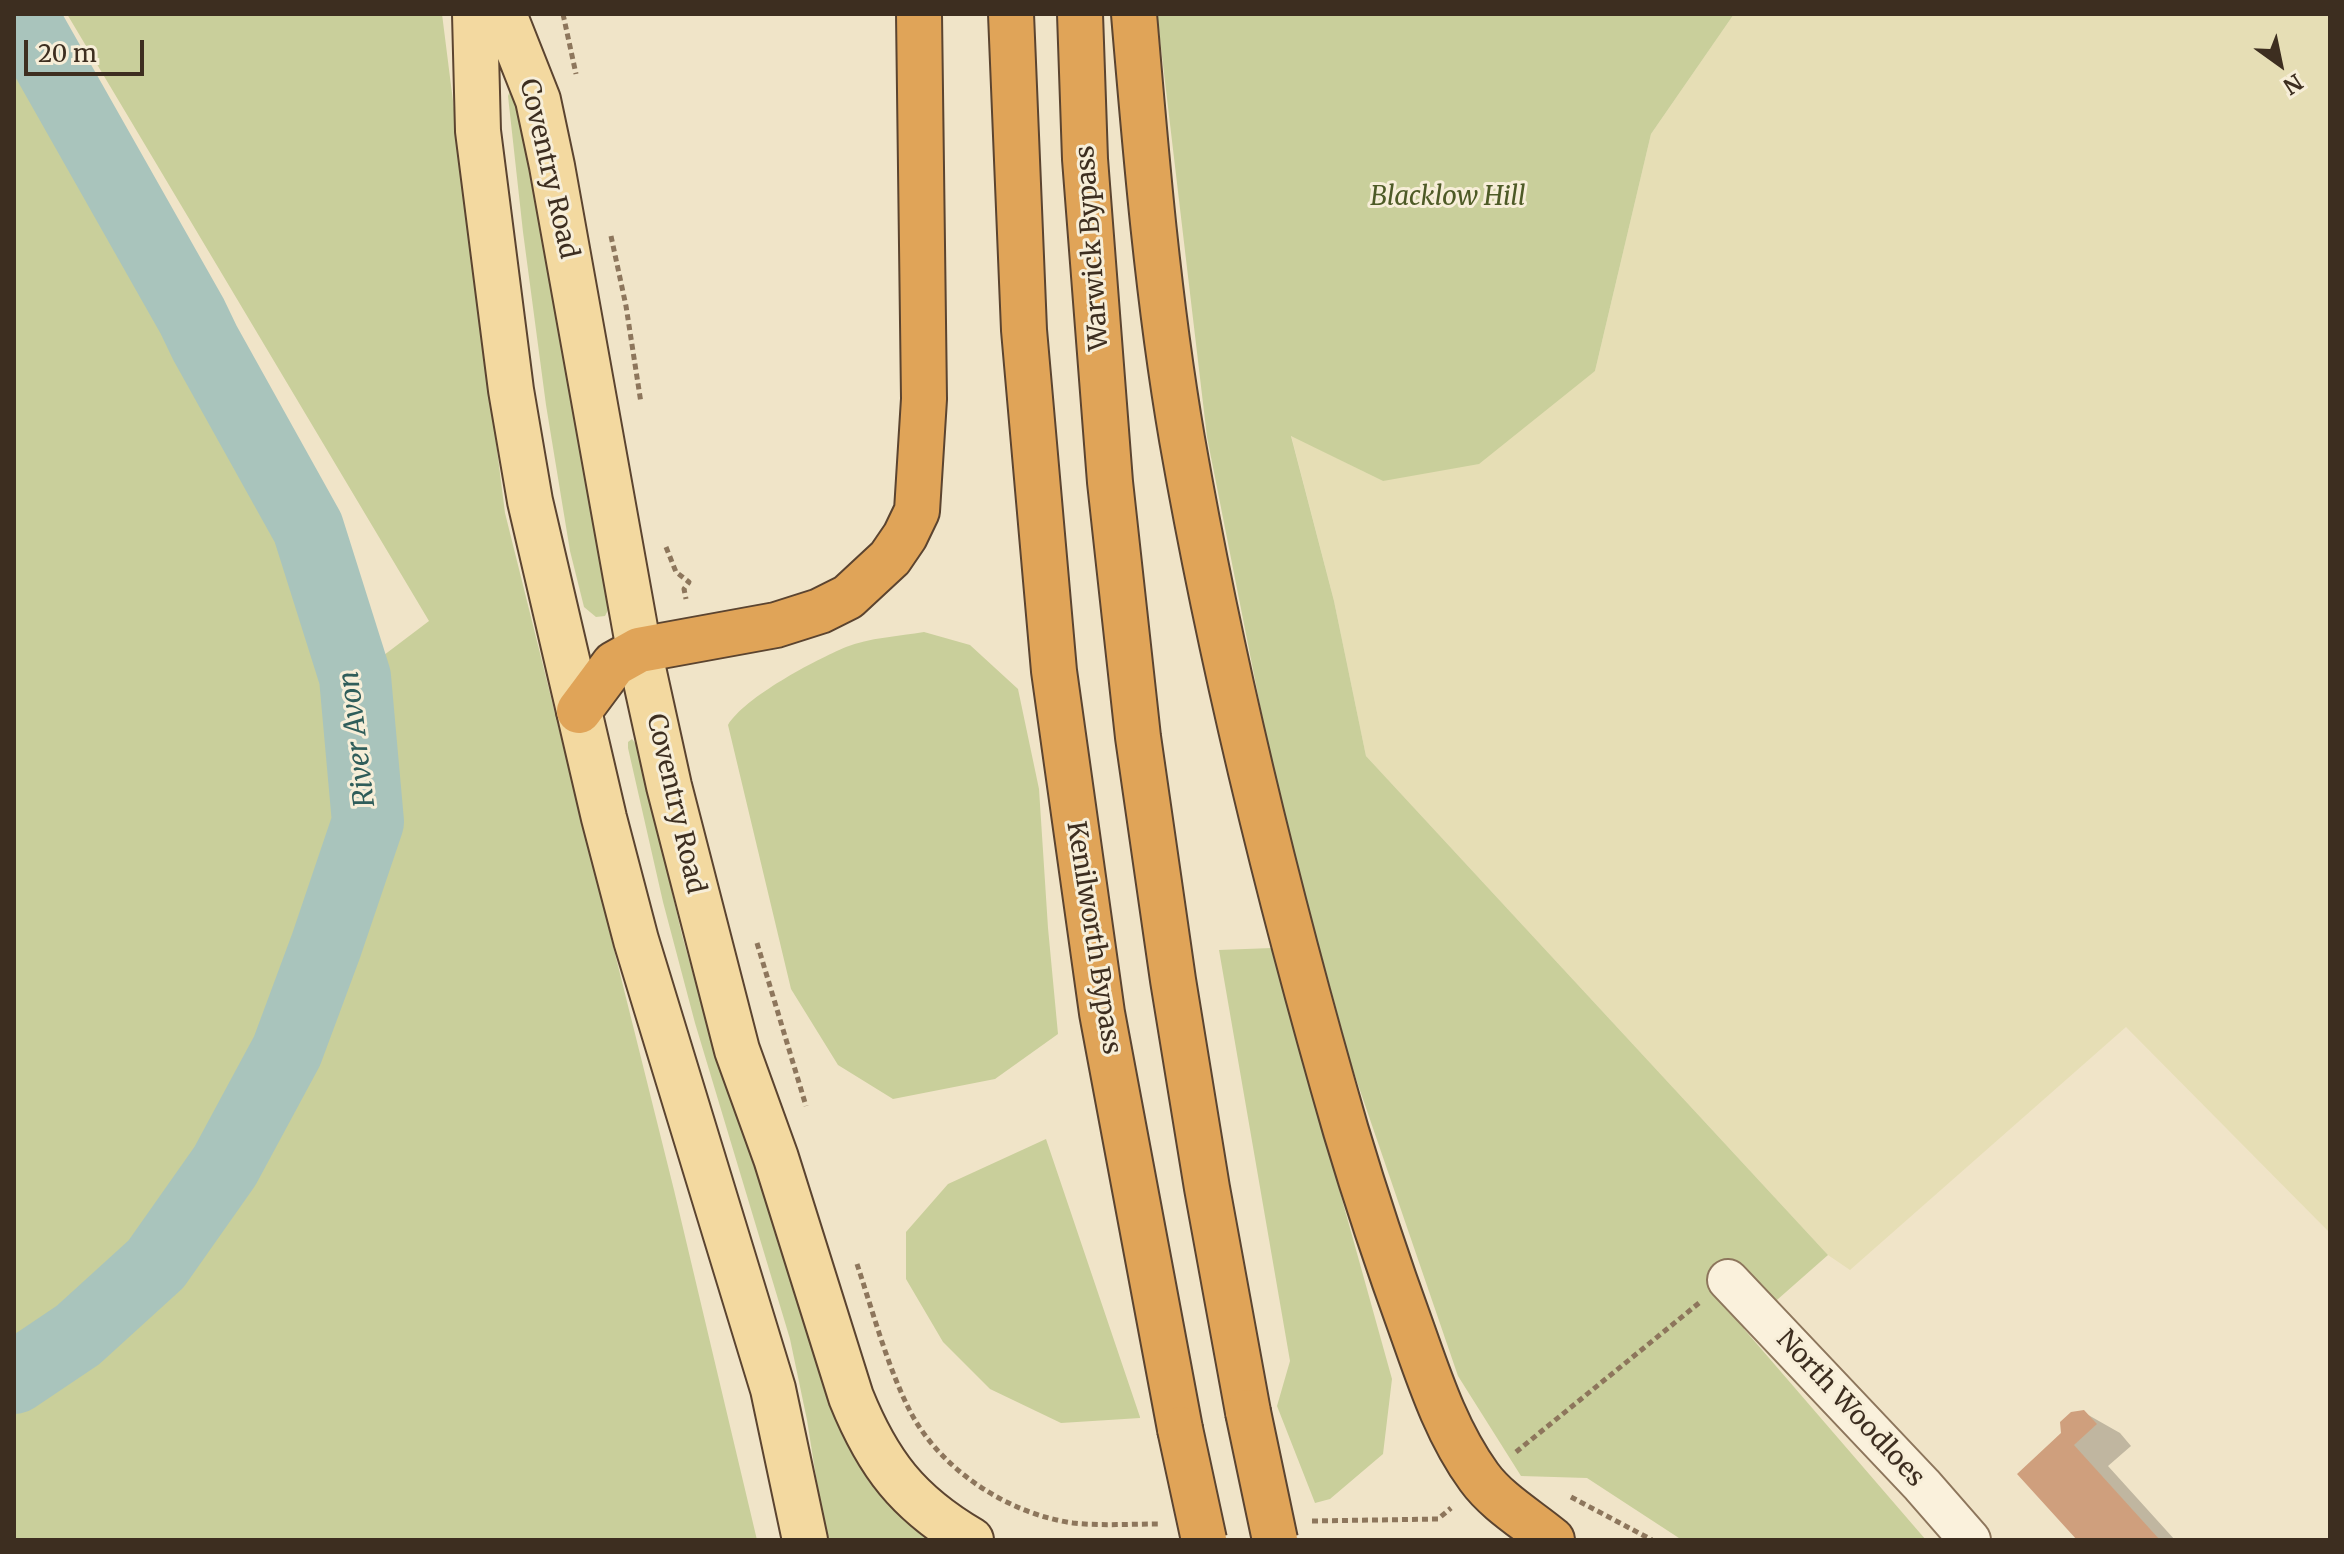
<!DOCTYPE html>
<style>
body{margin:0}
#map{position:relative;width:2344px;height:1554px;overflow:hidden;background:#f0e4c8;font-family:Merriweather,serif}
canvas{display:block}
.frame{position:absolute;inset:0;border:16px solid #3d2e20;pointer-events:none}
.north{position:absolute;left:2240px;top:24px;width:80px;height:80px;-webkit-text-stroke:6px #f7eed8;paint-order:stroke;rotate:147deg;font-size:22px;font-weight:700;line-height:32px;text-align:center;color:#3d2e20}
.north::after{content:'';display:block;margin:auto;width:28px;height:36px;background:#3d2e20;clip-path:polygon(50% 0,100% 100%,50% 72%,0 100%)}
.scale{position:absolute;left:24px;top:40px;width:120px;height:36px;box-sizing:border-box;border:4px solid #3d2e20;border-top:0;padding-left:10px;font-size:24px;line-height:28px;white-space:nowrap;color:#3d2e20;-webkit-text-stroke:6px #f7eed8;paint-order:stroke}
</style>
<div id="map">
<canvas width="2344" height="1554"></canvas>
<div class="frame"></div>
<div class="north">N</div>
<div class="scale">20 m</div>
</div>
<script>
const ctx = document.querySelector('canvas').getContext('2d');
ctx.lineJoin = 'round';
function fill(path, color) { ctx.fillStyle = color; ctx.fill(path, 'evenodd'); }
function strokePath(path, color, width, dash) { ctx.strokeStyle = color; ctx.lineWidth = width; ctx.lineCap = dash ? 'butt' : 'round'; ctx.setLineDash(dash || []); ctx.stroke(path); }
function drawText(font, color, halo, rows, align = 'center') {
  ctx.font = font + ' Merriweather,serif'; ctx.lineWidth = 6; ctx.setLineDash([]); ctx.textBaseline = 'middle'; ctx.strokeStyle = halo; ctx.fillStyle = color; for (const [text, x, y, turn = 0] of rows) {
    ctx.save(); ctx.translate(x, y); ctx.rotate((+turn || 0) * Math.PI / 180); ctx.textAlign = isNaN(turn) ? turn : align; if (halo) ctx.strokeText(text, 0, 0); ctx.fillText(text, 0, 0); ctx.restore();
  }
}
fill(new Path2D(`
 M1734 14H2330V1233L2126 1027 1850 1270 1828 1255 1366 756 1334 601 1291 435 1383 481 1595 371 1651 134Z`), '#e6deb5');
fill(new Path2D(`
 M14 14H21L192 316 205 343 308 528 355 677 429 621 67 14H442L505 513 674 1190 757 1540H14Z
 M1157 14H1734L1651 134 1595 371 1479 464 1383 481 1291 436 1334 601 1366 756 1828 1255 1744 1329 1926 1540H1682L1587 1478 1521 1476 1458 1376 1352 1067 1278 796 1207 437Z
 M512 86 518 97 610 606 605 616 596 617 584 607 570 551 546 405 523 232 508 96Z
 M924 632 970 645 1018 689 1039 789 1048 928 1058 1034 995 1079 893 1099 838 1065 791 989 728 725C745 697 815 660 846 647 868 638 900 636 924 632Z
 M632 739 638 747 682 935 709 1031 737 1109 933 1540H826L807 1420 790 1339 695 1023 663 902 628 748V742Z
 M1272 948 1392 1379 1383 1454 1330 1499 1315 1503 1277 1406 1290 1361 1219 950Z
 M1046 1139 1140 1417V1418L1061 1423 990 1389 943 1342 906 1279V1232L948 1184Z`), '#c9cf9b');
fill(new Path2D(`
 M2083 1412 2120 1433 2131 1446 2108 1466 2175 1540H2080L2020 1474Z`), '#0003');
strokePath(new Path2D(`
 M14 1378 78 1335 156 1264 225 1166 287 1051 326 946 368 822 355 677 308 528 205 343 192 316 21 14`), '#a9c4bc', 72);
fill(new Path2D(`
 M2084 1410 2097 1424 2074 1445 2160 1540H2077L2017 1474 2061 1433 2060 1422 2071 1412Z`), '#cf9f7d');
const minor = new Path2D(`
 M1728 1280 1922 1485 1970 1540`);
const major = new Path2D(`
 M475 14 478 131 511 390 530 501 604 818 636 940 773 1389 805 1540
 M504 14 538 100 552 166 639 650 669 786 737 1050 776 1158 851 1397C878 1464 908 1503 971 1540`);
const highway = new Path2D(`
 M1011 14 1024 330 1054 671 1102 1013 1180 1429
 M1080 14 1085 159 1110 482 1138 737 1173 980 1207 1188 1248 1412
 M1134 14C1146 156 1158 299 1182 439 1223 673 1280 903 1346 1131 1366 1198 1388 1264 1412 1330 1430 1381 1447 1433 1479 1477 1497 1502 1528 1520 1552 1540
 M579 711 614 664 639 650 776 625 820 611 848 597 890 558 905 536 917 511 924 399 919 14`);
strokePath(minor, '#8d765c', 44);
strokePath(major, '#5b4430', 48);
strokePath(highway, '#5b4430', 48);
strokePath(new Path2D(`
 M563 14 576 74
 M611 236 626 306 641 403
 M666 547 676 572 689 582 684 589 686 599
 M757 943 806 1106
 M857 1264C873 1312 888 1369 911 1413 942 1471 1009 1514 1073 1523 1101 1526 1130 1524 1158 1524
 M1516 1452 1699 1303
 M1571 1497 1652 1540
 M1312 1521 1438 1519 1451 1508`), '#8d765c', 5, [6, 4]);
strokePath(minor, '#faf1dc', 40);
strokePath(major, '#f3d9a0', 44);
strokePath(highway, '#e0a458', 44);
const highwayBridge = new Path2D(`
 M1248 1412 1275 1540
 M1180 1429 1204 1540`);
strokePath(highwayBridge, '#5b4430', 48, []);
strokePath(highwayBridge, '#e0a458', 44);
drawText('26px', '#3d2e20', '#f7eed8', [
 ["Coventry Road",548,169,77],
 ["Warwick Bypass",1093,248,-94],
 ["Coventry Road",675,804,77],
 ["Kenilworth Bypass",1093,938,81],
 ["North Woodloes",1850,1409,47]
]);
drawText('italic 26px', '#4d5a26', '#f7eed8', [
 ["Blacklow Hill",1448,198]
]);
drawText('italic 28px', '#2f5d5a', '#f7eed8', [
 ["River Avon",358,739,-97]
]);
</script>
